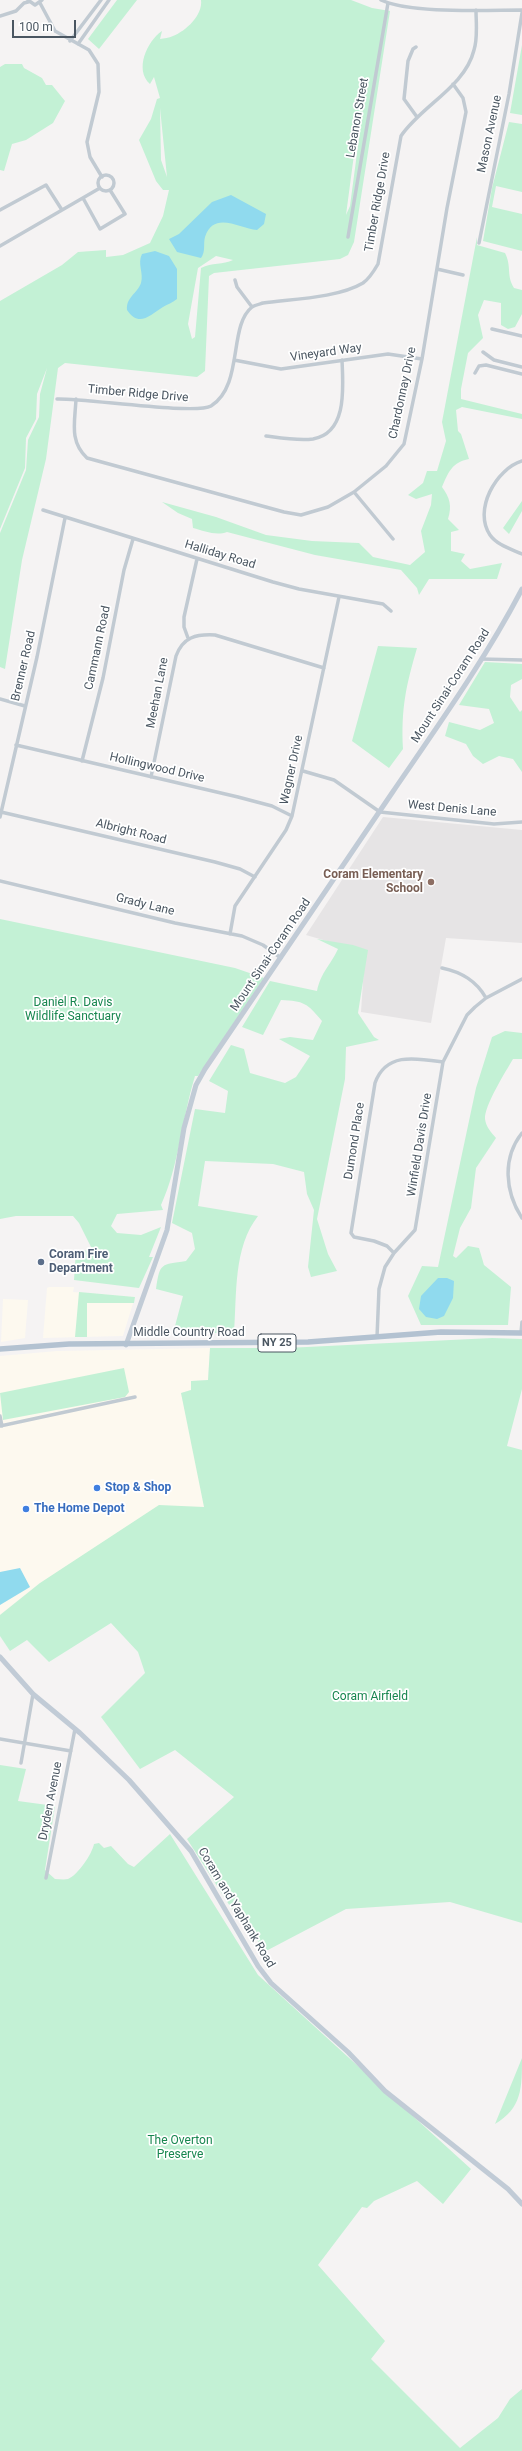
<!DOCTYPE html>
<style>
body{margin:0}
#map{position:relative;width:522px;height:2451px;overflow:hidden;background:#f5f3f3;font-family:Roboto,sans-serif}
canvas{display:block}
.scale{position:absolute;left:12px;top:20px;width:64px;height:18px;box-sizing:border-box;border:2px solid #4a5661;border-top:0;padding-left:5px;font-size:12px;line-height:14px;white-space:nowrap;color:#4a5661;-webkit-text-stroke:3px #fff;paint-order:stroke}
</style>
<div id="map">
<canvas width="522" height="2451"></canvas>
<div class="scale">100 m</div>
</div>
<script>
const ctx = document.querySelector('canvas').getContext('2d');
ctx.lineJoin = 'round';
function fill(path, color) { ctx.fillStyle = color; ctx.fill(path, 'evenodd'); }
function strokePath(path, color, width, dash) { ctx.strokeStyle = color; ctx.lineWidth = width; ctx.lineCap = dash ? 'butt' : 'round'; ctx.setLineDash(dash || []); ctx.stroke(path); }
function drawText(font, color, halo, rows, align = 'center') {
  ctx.font = font + ' Roboto,sans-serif'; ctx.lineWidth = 3.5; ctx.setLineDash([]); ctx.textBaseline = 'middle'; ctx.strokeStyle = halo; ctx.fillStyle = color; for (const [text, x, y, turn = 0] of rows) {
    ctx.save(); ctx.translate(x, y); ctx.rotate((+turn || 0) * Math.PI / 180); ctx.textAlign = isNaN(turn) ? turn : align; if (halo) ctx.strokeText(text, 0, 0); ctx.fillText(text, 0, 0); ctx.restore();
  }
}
fill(new Path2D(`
 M49 1287H74L73 1292 135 1297 123 1336 43 1338 47 1288Z
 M3 1299 28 1300 25 1338 1 1342Z
 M210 1348 208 1380 191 1381V1390L181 1393 206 1508 40 1583 0 1615V1356L57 1351Z`), '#fdf9ef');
fill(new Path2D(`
 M383 817 522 830V943L446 938 431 1023 361 1012 365 952 306 935Z`), '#e6e4e5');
fill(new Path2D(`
 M117 0H137L99 49 88 39Z
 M201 0H351L372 8 390 11 354 242 348 255 340 259 214 273 209 276 205 371 197 377 65 363 58 368 46 459 22 560 5 669 0 667V533L26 470 28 440 39 417 40 394 47 368 37 394 36 419 26 438 25 468 0 529V301L62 265 78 252 106 250V257L123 255 150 243 163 216 169 190H163L156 181 139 140 151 119 157 99 160 98 154 77 150 84C134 70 147 41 162 31L160 39C164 38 169 38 173 36 186 31 203 15 201 0ZM364 100 350 206 346 215 355 147ZM160 108 167 177 161 160ZM216 256 233 260C223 265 212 262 201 268L195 337 192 339 188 324 198 268Z
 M522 45V115L510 113Z
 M5 64H22L24 68 42 78 46 85H52L65 101 53 123 26 140 12 144 4 171 0 170V67Z
 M509 122 522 124V192L496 186 492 207 522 214V251L483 241 492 188Z
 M477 237V245L505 253C512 267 506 275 514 288L522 290V314L515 327 508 329 501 325V303L484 300 478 315 483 338 468 353 461 389V399L522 414V419L462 407 456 410 458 431 461 434 469 459C452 462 448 473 442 487 450 498 452 506 448 519L459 530 451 532V551L465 554 461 561 470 569 502 563 497 579H429L419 595 417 588 401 570 315 555 227 532C216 536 204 531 193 528L192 519 178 513 162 502 216 517 266 535 312 541 359 543 373 557 410 565 425 552 421 531 431 505 432 494 416 499 408 495 423 483 427 471H437L446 441 442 422Z
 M522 501V511L509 534 503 528Z
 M378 646 417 648C406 686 401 708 403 749L389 768 352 741Z
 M485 662 522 664V679L511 685 510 697 520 712 522 710V772L513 759 499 756 483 764 473 756 466 744 445 736 449 722 480 730 494 723 489 709 459 705Z
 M0 919 235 968 264 978 198 1076H195C182 1118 179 1166 161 1205L163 1210 117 1214 111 1226 117 1233 141 1235 161 1227 149 1257H153L139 1288 74 1280 76 1250 93 1251 79 1223 73 1216H16L0 1219Z
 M317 939 353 945 368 950 358 1013 374 1037 379 1040 346 1047 345 1079 317 1219 328 1254 337 1271 311 1277 308 1267 314 1210 307 1194 304 1172 273 1164 205 1161 198 1206 258 1216C233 1248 237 1294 234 1333H179L175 1326 183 1296 156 1289C160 1262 161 1265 186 1261L195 1249 192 1233 172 1223 195 1109 225 1113 228 1091 209 1081 231 1045 244 1049 250 1073 285 1083 296 1077 310 1056 279 1039 290 1037 313 1040 322 1021C307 1003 304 1001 281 1000L263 1035 242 1027 270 981 317 991C321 972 330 966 338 949Z
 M505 1031 522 1033V1059H513C506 1071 484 1106 485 1119 486 1127 491 1132 496 1138L476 1168 471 1208 460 1228 453 1256 456 1258 468 1246 479 1248 484 1265 511 1287 508 1325H421L408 1296 422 1266 438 1267 476 1088 492 1037Z
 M79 1292 135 1297 134 1303H87V1337H75Z
 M492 1338 522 1339V1389L507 1446 522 1450V1923L450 1902 346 1909 266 1951 255 1938 251 1939 187 1839 234 1797 175 1750 140 1769 101 1717 145 1673 138 1652 111 1623 49 1662 27 1640 10 1651 0 1636V1615L40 1583 159 1505 204 1507 181 1393 191 1390V1381L208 1380 210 1348H286Z
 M124 1368 129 1392 125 1397 3 1420 0 1393Z
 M0 1765 26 1769 18 1801 55 1806 45 1870 55 1879C59 1879 64 1880 68 1879 78 1875 92 1854 94 1844L99 1843 104 1848 111 1846 128 1864 134 1867 170 1834 258 1975 471 2169 443 2204 417 2181 374 2201 367 2208 362 2207 318 2265 385 2341 371 2359 460 2448 498 2418 510 2399 522 2389V2451H0Z
 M522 2058C522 2088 522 2108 495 2124Z`), '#c3f1d5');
fill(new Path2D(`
 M231 195 266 214 264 224 257 230C240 229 214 210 205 237 203 244 206 251 201 258L177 252 169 239 179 234 212 202Z
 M155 251 169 256 177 269V299C172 303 168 304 163 307 150 315 139 328 127 310 126 297 137 294 141 283 144 273 137 264 142 254Z
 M438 1278H447L454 1281 453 1298 444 1316 437 1319 426 1317 419 1309 421 1296Z
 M20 1568 30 1587 0 1605V1572Z`), '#90daee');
strokePath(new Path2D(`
 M28 0 35 5 42 0
 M381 0C410 14 487 10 522 10
 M40 3 55 31 89 50 98 64 99 92 87 142 90 157 102 177
 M0 16 16 11 24 3 28 2
 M70 41 101 0
 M78 44 109 0
 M416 47 413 49 408 61 404 99 417 117
 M98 183a8 8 0 1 1 16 0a8 8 0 1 1-16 0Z
 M83 198 100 229 125 214 110 190
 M0 210 46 185 62 210
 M348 237 388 3
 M479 243 509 94 522 13
 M0 246 100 188
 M437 269 463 275
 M235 280 237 287 252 307
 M492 329 522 336
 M483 352 494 360 522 367
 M234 360 281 369 388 354 422 359
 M475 373 479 366 486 365 522 374
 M57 399C84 398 195 415 211 406 244 385 228 326 252 307 255 305 260 304 263 303 292 299 338 298 363 283 370 278 374 271 378 264L401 136C421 106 465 87 474 50 478 38 476 22 476 10
 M76 399C75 422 69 441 87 458L284 512 301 515 328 507 354 492 386 466 404 444 422 359 447 208 466 112 463 98 453 84
 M266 436C281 438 298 441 313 439 348 433 343 386 342 360
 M522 461C496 469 473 510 490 535 497 545 511 549 522 554
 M354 492 393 539
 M43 510 273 582 299 589 383 604 391 611
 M188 638 184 627V617L197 559
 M481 659 522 660
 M0 699 25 706
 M16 745 238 797 272 806 292 816
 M82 761 103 678 124 570 133 539
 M303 771 334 780 380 812 494 824 522 822
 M151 777 176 656C183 637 196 634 215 635L324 668
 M1 812 215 862 240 869 255 877
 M0 817 37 657 65 518
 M0 881 175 923 242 936 263 945 281 958
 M230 934 235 906 286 830 292 816 339 597
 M442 968C461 972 476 980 486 998
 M522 1133C502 1158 505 1192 522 1218
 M394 1253 387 1246 374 1241 354 1237 351 1233 375 1083C386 1052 416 1058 443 1062
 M521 1333 522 1322
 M377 1337 379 1289 385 1267 394 1253 415 1230 443 1062 467 1015 475 1007 486 998 522 979
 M0 1416 2 1426
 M0 1426 135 1397
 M0 1739 71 1751
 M21 1763 33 1694
 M46 1878 75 1729`), '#c1cad2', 3.5);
strokePath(new Path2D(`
 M126 1345 167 1230 184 1128 196 1085 205 1069C268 977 330 885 392 793 437 727 485 660 522 589
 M0 1657 33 1694 80 1733 129 1780 191 1851 258 1966 271 1983 348 2052 385 2091 508 2189 522 2204`), '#c1cbd6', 5);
strokePath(new Path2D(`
 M0 1349 69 1344 308 1342 441 1332 522 1333`), '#b3c2d1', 5.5);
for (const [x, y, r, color] of [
 [431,882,4,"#8d6e63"],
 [41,1262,4,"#5c6f8a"],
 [97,1488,4,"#3f7fe0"],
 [26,1509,4,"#3f7fe0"]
]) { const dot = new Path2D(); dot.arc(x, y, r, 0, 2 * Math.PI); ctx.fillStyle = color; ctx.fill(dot); strokePath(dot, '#fff', 1.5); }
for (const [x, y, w] of [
 [277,1343,38]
]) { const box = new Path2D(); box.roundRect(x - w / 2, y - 9, w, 18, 3); ctx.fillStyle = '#fff'; ctx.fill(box); strokePath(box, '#4a5661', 1); }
drawText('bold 11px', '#4a5661', null, [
 ["NY 25",277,1343]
]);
drawText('12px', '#4a5661', '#fff', [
 ["Lebanon Street",358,118,-80],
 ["Mason Avenue",490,134,-78],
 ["Timber Ridge Drive",378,202,-80],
 ["Vineyard Way",326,353,-8],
 ["Chardonnay Drive",403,393,-78],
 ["Timber Ridge Drive",138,394,5],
 ["Halliday Road",220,555,17],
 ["Cammann Road",98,648,-78],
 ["Brenner Road",24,666,-77],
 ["Mount Sinai-Coram Road",451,686,-57],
 ["Meehan Lane",158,693,-79],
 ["Hollingwood Drive",157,768,13],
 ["Wagner Drive",292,770,-78],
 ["West Denis Lane",452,809,5],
 ["Albright Road",131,832,14],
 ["Grady Lane",145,905,14],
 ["Mount Sinai-Coram Road",271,955,-56],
 ["Dumond Place",355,1141,-81],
 ["Winfield Davis Drive",420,1145,-81],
 ["Middle Country Road",189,1333],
 ["Dryden Avenue",51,1801,-79],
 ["Coram and Yaphank Road",236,1908,59]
]);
drawText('bold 12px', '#785e54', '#fff', [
 ["Coram Elementary",423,875],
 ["School",423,889]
], 'right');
drawText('12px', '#17864f', '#fff', [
 ["Daniel R. Davis",73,1003],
 ["Wildlife Sanctuary",73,1017],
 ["Coram Airfield",370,1697],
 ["The Overton",180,2141],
 ["Preserve",180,2155]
]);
drawText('bold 12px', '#4e5e75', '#fff', [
 ["Coram Fire",49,1255],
 ["Department",49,1269]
], 'left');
drawText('bold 12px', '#366cbe', '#fff', [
 ["Stop & Shop",105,1488],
 ["The Home Depot",34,1509]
], 'left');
</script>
